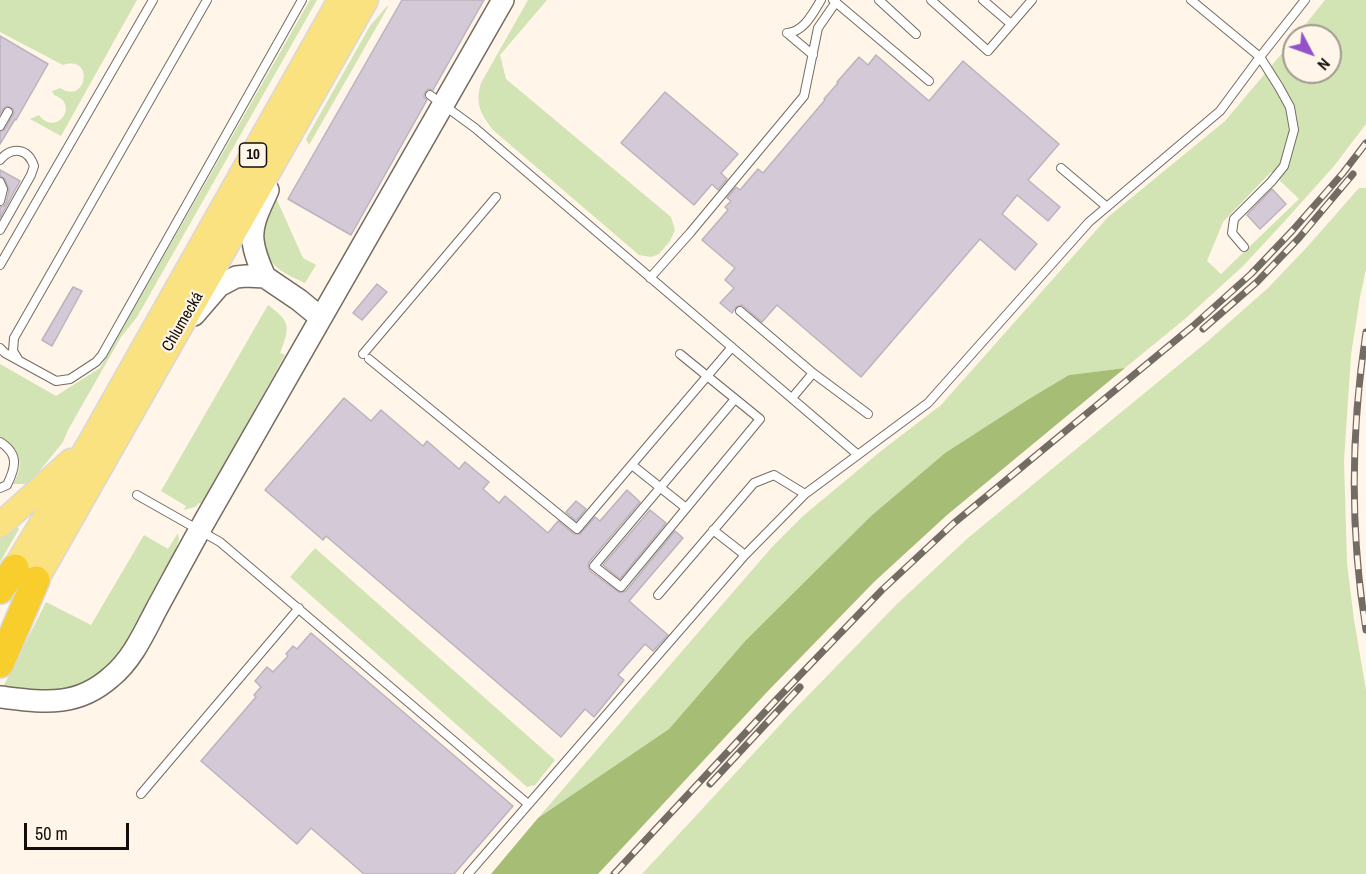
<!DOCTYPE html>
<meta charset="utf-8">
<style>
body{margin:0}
#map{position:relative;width:1366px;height:874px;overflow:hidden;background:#fff5e8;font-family:"Archivo Narrow",sans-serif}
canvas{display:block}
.north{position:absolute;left:1282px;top:24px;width:60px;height:60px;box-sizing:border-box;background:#fff5e8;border:2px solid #a0998f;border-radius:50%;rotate:131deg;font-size:16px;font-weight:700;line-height:24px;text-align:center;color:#120e0a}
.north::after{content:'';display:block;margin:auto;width:21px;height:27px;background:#9352c8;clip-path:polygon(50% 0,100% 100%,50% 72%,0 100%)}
.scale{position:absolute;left:24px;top:823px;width:105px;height:27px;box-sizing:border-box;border:3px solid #120e0a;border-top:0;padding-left:8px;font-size:18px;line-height:21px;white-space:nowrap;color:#120e0a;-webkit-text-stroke:4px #fff5e8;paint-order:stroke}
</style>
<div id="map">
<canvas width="1366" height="874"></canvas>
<div class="north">N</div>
<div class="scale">50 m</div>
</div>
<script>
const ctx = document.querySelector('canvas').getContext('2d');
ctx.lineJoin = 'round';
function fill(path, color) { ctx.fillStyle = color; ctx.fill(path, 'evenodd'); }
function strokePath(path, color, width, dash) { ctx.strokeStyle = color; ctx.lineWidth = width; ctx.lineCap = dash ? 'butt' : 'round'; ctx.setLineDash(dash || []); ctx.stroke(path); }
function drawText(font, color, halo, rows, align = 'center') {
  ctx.font = font + ' "Archivo Narrow",sans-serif'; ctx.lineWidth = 4.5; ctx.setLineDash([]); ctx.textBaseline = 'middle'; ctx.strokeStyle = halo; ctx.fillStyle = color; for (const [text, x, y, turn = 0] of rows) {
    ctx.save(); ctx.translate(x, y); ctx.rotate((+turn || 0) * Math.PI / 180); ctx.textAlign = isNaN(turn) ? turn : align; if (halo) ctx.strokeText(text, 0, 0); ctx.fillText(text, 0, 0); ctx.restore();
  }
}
fill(new Path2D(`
 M0 0H137L61 136 30 119 39 115C56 138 81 104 54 95L52 91 60 88C87 106 95 54 63 65L0 32Z
 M310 0H317L137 317 121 337 68 430 63 442 29 484H13C26 463 20 450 0 438V364L56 396 100 368Z
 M528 0H547L500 55 506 79 671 217 675 230 670 241 659 254 651 257 639 255 493 130C480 113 475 104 481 83Z
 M1325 0H1366V124L1334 166 1283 223 1243 266 1186 318 1125 368 1069 375 945 453 871 516 746 640 669 729 538 818 772 547 803 516 881 451 941 405 1108 217 1225 121 1294 39V72H1330V36H1296ZM1271 172 1299 199 1221 274 1207 261 1223 222Z
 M387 6 388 7 309 145 306 139 370 26Z
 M1359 188H1366V269L1360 297 1351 355 1344 461 1347 563 1354 620 1366 690V874H642L791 713 897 604 969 537 1208 341 1268 288 1308 246Z
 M273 198 277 200 303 258 316 265 305 283 292 277 280 270 268 259 259 234Z
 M268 305C291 322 290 327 280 353L285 355 202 504 199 503 195 507 184 510 186 506 161 491Z
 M16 526 19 529 0 562V539Z
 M178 533 179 539 175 551 123 650 120 655 95 678 70 689 52 692 3 687 46 602 91 625 144 535 168 549Z
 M315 548 555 760 535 785 527 787 290 577Z`), '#d2e3b4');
fill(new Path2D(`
 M1125 368 947 515 874 582 767 692 598 874H491L538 818 669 729 746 640 871 516 945 453 1029 399 1069 375Z`), '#a5bd75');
const building = new Path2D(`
 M402 0H484L433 90 428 89 425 92 424 97 427 100 351 235 288 199Z
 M0 36 48 64 16 120 15 119 0 144V132L5 129 14 113 13 109 7 106 3 109 0 114Z
 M876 55 929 101 963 61 1059 144 1028 180 1060 207 1048 221 1017 195 1002 214 1037 244 1015 270 980 239 861 377 777 305 762 322 742 305 736 307 732 313 720 303 734 288 725 280 735 268 702 240 728 210 725 207 731 201 727 198 736 187 740 190 758 169 763 173 825 100 824 99 838 83 837 82 859 57 868 65Z
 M665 92 738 154 721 173 727 179 718 190 712 184 694 205 621 143Z
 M0 170 20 181 0 218V207L4 206 6 203 9 190 5 179 0 176Z
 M1272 189 1286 204 1260 229 1247 215Z
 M377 284 387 292 362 320 353 313Z
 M73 287 82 291 52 346 42 340Z
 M344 398 371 421 381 410 423 446 427 441 459 469 465 462 489 482 483 489 499 503 505 496 548 533 558 521 574 534H580L595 517 600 521 627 490 640 502 589 562 588 566 590 571 620 593 626 591 675 531 683 538 629 601 668 635 653 651 645 644 618 675 624 680 594 717 585 709 561 737 326 536 323 540 265 490Z
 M576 501 586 509 576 521 566 512Z
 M650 510 666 523 620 579 603 565Z
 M311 633 513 806 454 874H364L311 828 297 844 201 761 256 697 254 695 261 687 255 681 267 667 273 672 288 656 286 654 293 646 297 649Z`);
fill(building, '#d4cad7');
strokePath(building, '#bcb3bf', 1.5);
const lane = new Path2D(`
 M833 0 929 81
 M879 0 916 34
 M931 0 988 51 1032 0
 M983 0 1011 24
 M1191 0 1260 57 1279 87 1290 107 1294 130 1284 166 1271 182 1234 219 1232 233 1244 247
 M787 33C804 32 813 13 821 0
 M787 33 813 55
 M430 95 475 128 857 454
 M0 126 8 112
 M0 160C12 146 28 148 34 166L31 175 0 230
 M1061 168 1107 207
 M0 182 3 189 0 201
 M0 265 153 0
 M650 278 690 233 804 96 818 28 836 2
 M740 311 813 373 868 414
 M0 348 5 353 56 381 70 379 96 362 102 355 302 0
 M363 354 496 197
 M680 354 760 419 621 587 594 566 735 399
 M18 359 13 351 14 338 207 0
 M369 359 577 529 732 347
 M792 398 813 373
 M0 442C19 454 16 467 7 485L0 488
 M632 465 686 508
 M137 495 220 542 528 804
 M713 530 745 555
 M658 595 754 483 774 475 805 494
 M141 794 299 608
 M468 874 745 555 805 494 928 403 1089 222 1220 111 1260 57 1305 0`);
const secondary = new Path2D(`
 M265 277C260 266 254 253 253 240 251 223 261 206 268 190
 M194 315 219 286 236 277 246 276 265 277 299 300 321 318
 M0 697C43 702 76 708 111 677 132 660 144 633 156 610 174 577 192 543 211 510 308 340 406 170 503 0`);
const primary = new Path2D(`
 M0 525 71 461
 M15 568 90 443 340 0
 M36 580 366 0`);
const highway = new Path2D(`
 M0 590 15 568
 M0 664 36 580`);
strokePath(lane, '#756c61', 10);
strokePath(secondary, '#756c61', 24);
strokePath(primary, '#d9d8d8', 27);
strokePath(highway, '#d9d8d8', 30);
strokePath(lane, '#fff', 8);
strokePath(secondary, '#fff', 21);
strokePath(primary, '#fae280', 24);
strokePath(highway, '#f7ce2c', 27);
const rail = new Path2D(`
 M1203 329 1257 282 1299 238 1353 174
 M1366 332C1351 430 1350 532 1366 630
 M710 784 800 687
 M614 874 776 700 882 590 954 523 1193 326 1251 274 1292 231 1343 173 1366 143`);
strokePath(rail, '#726c64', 7);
strokePath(rail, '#fff5e8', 4.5, [14]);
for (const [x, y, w] of [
 [253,155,27]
]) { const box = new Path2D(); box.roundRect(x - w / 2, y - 12, w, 24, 4.5); ctx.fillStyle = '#fff5e8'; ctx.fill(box); strokePath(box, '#120e0a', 1.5); }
drawText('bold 15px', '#120e0a', null, [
 ["10",253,155]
]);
drawText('16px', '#120e0a', '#fff5e8', [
 ["Chlumecká",183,322,-60]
]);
</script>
